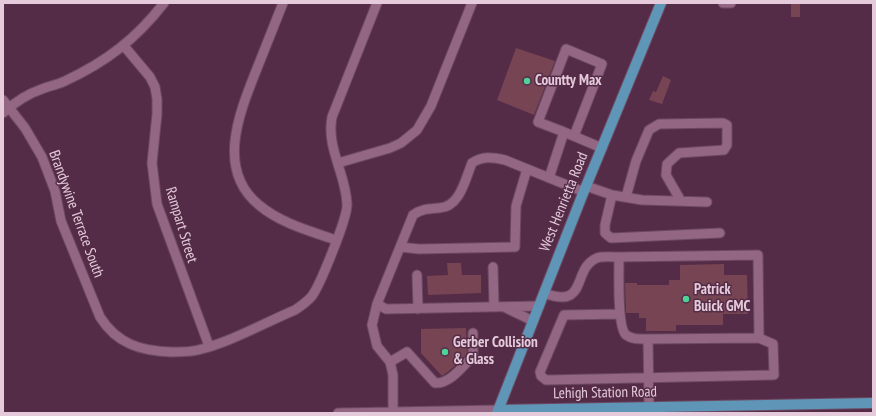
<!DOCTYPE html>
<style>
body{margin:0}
#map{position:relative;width:876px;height:416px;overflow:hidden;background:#552c47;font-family:"PT Sans Narrow",sans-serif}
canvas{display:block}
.frame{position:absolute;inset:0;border:4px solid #e4cada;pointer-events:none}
</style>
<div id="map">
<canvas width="876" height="416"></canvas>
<div class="frame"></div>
</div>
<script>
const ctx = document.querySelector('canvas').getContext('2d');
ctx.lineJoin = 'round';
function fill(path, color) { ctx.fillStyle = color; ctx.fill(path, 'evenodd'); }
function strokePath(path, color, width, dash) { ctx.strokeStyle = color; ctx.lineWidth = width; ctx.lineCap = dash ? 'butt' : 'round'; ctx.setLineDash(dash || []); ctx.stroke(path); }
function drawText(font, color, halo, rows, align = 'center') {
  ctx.font = font + ' "PT Sans Narrow",sans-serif'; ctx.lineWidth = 3; ctx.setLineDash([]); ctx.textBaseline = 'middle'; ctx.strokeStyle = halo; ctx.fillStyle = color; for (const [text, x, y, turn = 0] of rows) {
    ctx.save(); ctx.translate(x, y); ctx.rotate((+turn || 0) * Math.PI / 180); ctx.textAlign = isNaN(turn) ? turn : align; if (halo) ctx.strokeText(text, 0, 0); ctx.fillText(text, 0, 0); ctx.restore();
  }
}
fill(new Path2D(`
 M791 3H800V17H791Z
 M516 48 555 61 534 115 497 100Z
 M663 76 671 80 662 104 649 100 653 91 656 92Z
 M447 263H461L462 275H481V293L428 295 427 276 448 275Z
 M724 264V275H747L748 314H723V325H676V331H646V318H639V313H626L625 283H637V285H669V280H680V265Z
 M466 328 467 354 449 371 442 376 421 353V329Z`), '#764453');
const minor = new Path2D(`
 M283 3C274 26 265 48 256 71 239 114 216 170 259 205 280 223 310 231 336 240
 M723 3H731
 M124 46 150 77 155 87 157 99V114L152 163 157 204 209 346
 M3 100 25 128 42 157 55 191 61 221 100 317C117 344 141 351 171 352 180 352 190 352 198 350 231 342 264 323 295 310 301 306 307 302 312 296 320 285 348 217 347 204 346 174 326 148 332 117L377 3
 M3 113C15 102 27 94 42 89 49 86 57 85 65 81 106 62 136 39 164 3
 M564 132 538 122 566 49 602 64 574 136
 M338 163 390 148 401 143 417 130 431 106 472 3
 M549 178 564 132 602 148
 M586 186 612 195 642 200 707 202
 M612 195 605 225V233L611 238 720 233
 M626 197 636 161 649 130 659 124 723 123 727 125V145L724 150 679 153 667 164 666 175 681 201
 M400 247 419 249 515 247 516 206 527 169
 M619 257 758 255 759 338 648 339
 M493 267 494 306
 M417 275 418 309
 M544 293C589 310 571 269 597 258 603 256 613 257 619 257 619 271 617 327 626 335 633 340 640 339 648 339L649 407
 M377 304 386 309 539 306
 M504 307 533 321
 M620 314 564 315 540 372 541 376 546 380 774 375 773 344 759 338
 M390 362 407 352 435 383C450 384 463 366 473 356V333
 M393 412V375L390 362 377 346 372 325 377 304 413 215C421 209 428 209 439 208 460 207 465 180 472 163 482 156 492 157 505 160L584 192
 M338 413 498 410`);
const major = new Path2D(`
 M498 410 873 403
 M497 413 582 196 661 3`);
strokePath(minor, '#6c4961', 11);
strokePath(major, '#6c4961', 12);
strokePath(minor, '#936683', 9);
strokePath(major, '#5f95b6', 10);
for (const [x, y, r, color] of [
 [527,81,4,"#4ed399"],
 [686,299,4,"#4ed399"],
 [445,352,4,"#4ed399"]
]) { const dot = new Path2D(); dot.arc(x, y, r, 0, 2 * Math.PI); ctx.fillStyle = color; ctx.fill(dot); strokePath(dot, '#552c47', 1.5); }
drawText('bold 15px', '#e4cada', '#552c47', [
 ["Countty Max",535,81],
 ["Patrick",694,290],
 ["Buick GMC",694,307],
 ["Gerber Collision",453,343],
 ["& Glass",453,360]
], 'left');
drawText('15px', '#e4cada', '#552c47', [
 ["West Henrietta Road",564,202,-68],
 ["Brandywine Terrace South",76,214,70],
 ["Rampart Street",181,225,73],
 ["Lehigh Station Road",605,393,-1]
]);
</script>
